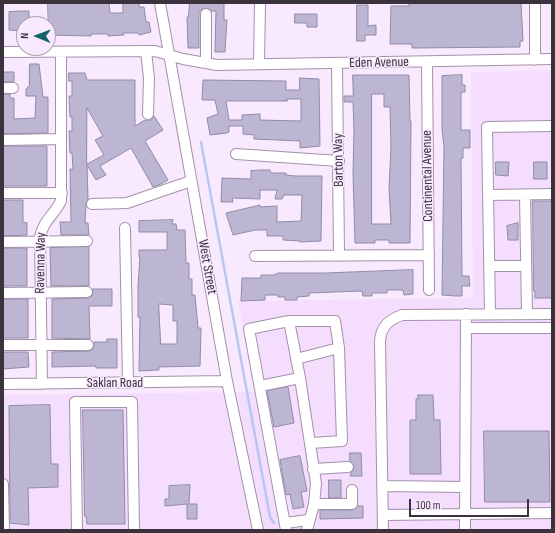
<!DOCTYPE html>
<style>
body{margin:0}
#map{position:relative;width:555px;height:533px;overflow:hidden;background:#f9e9fe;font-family:"Sofia Sans Condensed",sans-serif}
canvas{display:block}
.frame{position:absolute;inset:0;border:4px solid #3a333d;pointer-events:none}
.north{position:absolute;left:16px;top:16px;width:40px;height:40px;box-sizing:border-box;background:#f9e9fe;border:1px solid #ada0b1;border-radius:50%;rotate:271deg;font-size:11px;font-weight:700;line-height:16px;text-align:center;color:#3a333d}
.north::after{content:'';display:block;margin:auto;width:14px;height:18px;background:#126268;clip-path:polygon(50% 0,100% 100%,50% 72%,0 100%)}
.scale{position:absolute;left:409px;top:499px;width:120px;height:18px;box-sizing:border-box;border:2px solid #3a333d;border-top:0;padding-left:5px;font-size:12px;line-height:14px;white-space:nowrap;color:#3a333d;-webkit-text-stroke:3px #f9e9fe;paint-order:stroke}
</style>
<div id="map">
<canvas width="555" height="533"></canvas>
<div class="frame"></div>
<div class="north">N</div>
<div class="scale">100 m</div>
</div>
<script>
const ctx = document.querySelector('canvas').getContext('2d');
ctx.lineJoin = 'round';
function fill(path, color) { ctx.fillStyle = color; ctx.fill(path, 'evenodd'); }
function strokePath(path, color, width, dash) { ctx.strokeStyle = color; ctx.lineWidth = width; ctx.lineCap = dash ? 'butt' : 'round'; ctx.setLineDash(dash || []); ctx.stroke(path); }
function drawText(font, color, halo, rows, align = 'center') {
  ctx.font = font + ' "Sofia Sans Condensed",sans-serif'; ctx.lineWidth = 3; ctx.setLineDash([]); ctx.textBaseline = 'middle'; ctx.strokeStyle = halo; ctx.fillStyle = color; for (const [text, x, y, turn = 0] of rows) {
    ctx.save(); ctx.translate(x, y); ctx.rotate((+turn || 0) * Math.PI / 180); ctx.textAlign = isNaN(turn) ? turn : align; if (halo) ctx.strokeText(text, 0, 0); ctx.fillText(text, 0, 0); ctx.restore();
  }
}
fill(new Path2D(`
 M552 70V530H3V395L254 392 238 301 473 298 471 72Z`), '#f5ddfd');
strokePath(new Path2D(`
 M201 142 270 517 274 523`), '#b9c6f4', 2.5);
const building = new Path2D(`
 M48 3H109L110 13H123V3H139V7H144L146 22H149L151 32 139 35 138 33H123L124 35 108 36V34H91V36L49 35Z
 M190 3H224V20H227L225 52H215L216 11H212L206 8 199 11V48H188L187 17H188Z
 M409 3H521L523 41H520V47L412 48V44H390L391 6H409Z
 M357 5H368V26L376 25V35H365V41H357Z
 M22 11H29V24H24V31L9 30V12Z
 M295 14H317V27H307V23H295Z
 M30 64H39L43 97H48V133L3 134V94H10V98H14V119L35 118 36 96H26V89L29 86Z
 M3 72H14V82H3Z
 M69 73H85L87 80H135V126L145 120H151L154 116 163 130 145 141 168 180 161 184 153 187 131 148 100 166 106 175 96 180 87 165 88 199 86 204 85 223H88L89 235H61L60 222H71L70 169H73L72 153H70L69 131H72V117H70L69 96H72V81H69ZM87 108 103 136 95 140 104 155 87 164Z
 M353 75H409L410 121H411L410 243H389V240H375V243H355L353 173 354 131 353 102H344V96H353ZM372 94H384V107H390L391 147 389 189 391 224H372Z
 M462 75V85H465V92H462L461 94V130H470V148H463V158H461L462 276H469L470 286H462V296H455L442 295 444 147 442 129V76Z
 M300 78 319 79 320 146 300 148V141L254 139V135L243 134V126H229V132L227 133 210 135 207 118 218 114 215 100H202L203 80 286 81V90H299ZM287 99H301V121L260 120V114L242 115V120H229L226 101H287Z
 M3 146H47V186H3Z
 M496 162H509L508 176 496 175Z
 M534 162H547V179H534Z
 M262 170H270L271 173H286V175L296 176H322L321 241 300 242V241L283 240V236H267V230H255L233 235 226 213 260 205V207L277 206V222L301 221 302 195H284L282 199H275L277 190H260V199L232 198 233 202H221L222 178 251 179V171Z
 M3 200H23V222L27 223V235L3 236Z
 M533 201H552V298H535V291H534Z
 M173 220 172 224H176L177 230H185L186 263H189V279H192V295H195L198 328H201L200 366 159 367V370L139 371 140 317H138V286L140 257H139V250H167V232H139V221ZM159 304 173 305V321H177V344H161Z
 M518 223V240H508L507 226Z
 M89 247V286H51L50 248Z
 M3 248H27V286H3Z
 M413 270V294L404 295 403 290H387V293H372V296H363L362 291 309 293V296L297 297V300H285V297H278V295H265V300L241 301 242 278H261V275H274L278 273H325Z
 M93 289H112V306H89L90 339 52 338V299L87 298 92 296Z
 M3 299H28V338H3Z
 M107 339H117V368H96V366L52 367V352L88 351 93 349 94 342H107Z
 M3 352H28L29 367 3 369Z
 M288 387 294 423 274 427 267 391Z
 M418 395H433L434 420H440L441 474H410V420H416V399H418Z
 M50 405 51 464H58V487L28 488 29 525 10 523 9 406Z
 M83 410H123L125 524H87L86 516H85Z
 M484 431H549L550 502H485Z
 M350 453H361L362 476H350L354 467 350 461Z
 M300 456 307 491 301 492 304 507 293 509 290 494 286 495 280 460Z
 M329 480H341V498H329Z
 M190 485 189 504H197V519H187V504L165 506V499H169V486Z
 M358 506H363V518L320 519V510H352Z`);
fill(building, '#bcb6d2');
strokePath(building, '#908ba6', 1);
const minor = new Path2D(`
 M160 3 227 381 258 530
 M535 3V60
 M146 51 149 78 148 114
 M3 52 155 51 183 59 217 65 552 59
 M427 62 429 290
 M206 63V14
 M259 64 260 3
 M337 64 339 256
 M3 88H13
 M3 140 61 139
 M236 154 339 161
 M3 193H62
 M488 195 552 194
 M525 195 527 314
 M92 204 127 203 191 181
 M125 228 128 383
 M3 242 87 241
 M255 256 429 255
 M489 266H526
 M3 293 87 292
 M490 314 487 127 552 126
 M289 321H335L339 348
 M466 328H552
 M3 345H88
 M296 359 339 348 342 441 311 443
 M300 378 316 483 314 504 307 530
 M3 384 227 381
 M42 384 40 237C43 221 54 215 61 201V53
 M260 386 300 378 289 321 249 329 286 530
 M313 469 348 467
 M3 484 4 530
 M383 486 465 487
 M314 504H352V490
 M383 515 552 513
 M286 523 308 520
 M77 530 75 402H132L134 530
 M383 530 380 341C381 326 389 320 402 315L552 314
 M465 530 466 314`);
strokePath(minor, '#a391a9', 12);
strokePath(minor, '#fff', 10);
drawText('14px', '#3a333d', '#f9e9fe', [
 ["Eden Avenue",379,63,-1],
 ["Barton Way",339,160,-91],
 ["Continental Avenue",428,176,-91],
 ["Ravenna Way",41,263,-89],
 ["West Street",207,267,80],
 ["Saklan Road",115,383]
]);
</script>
